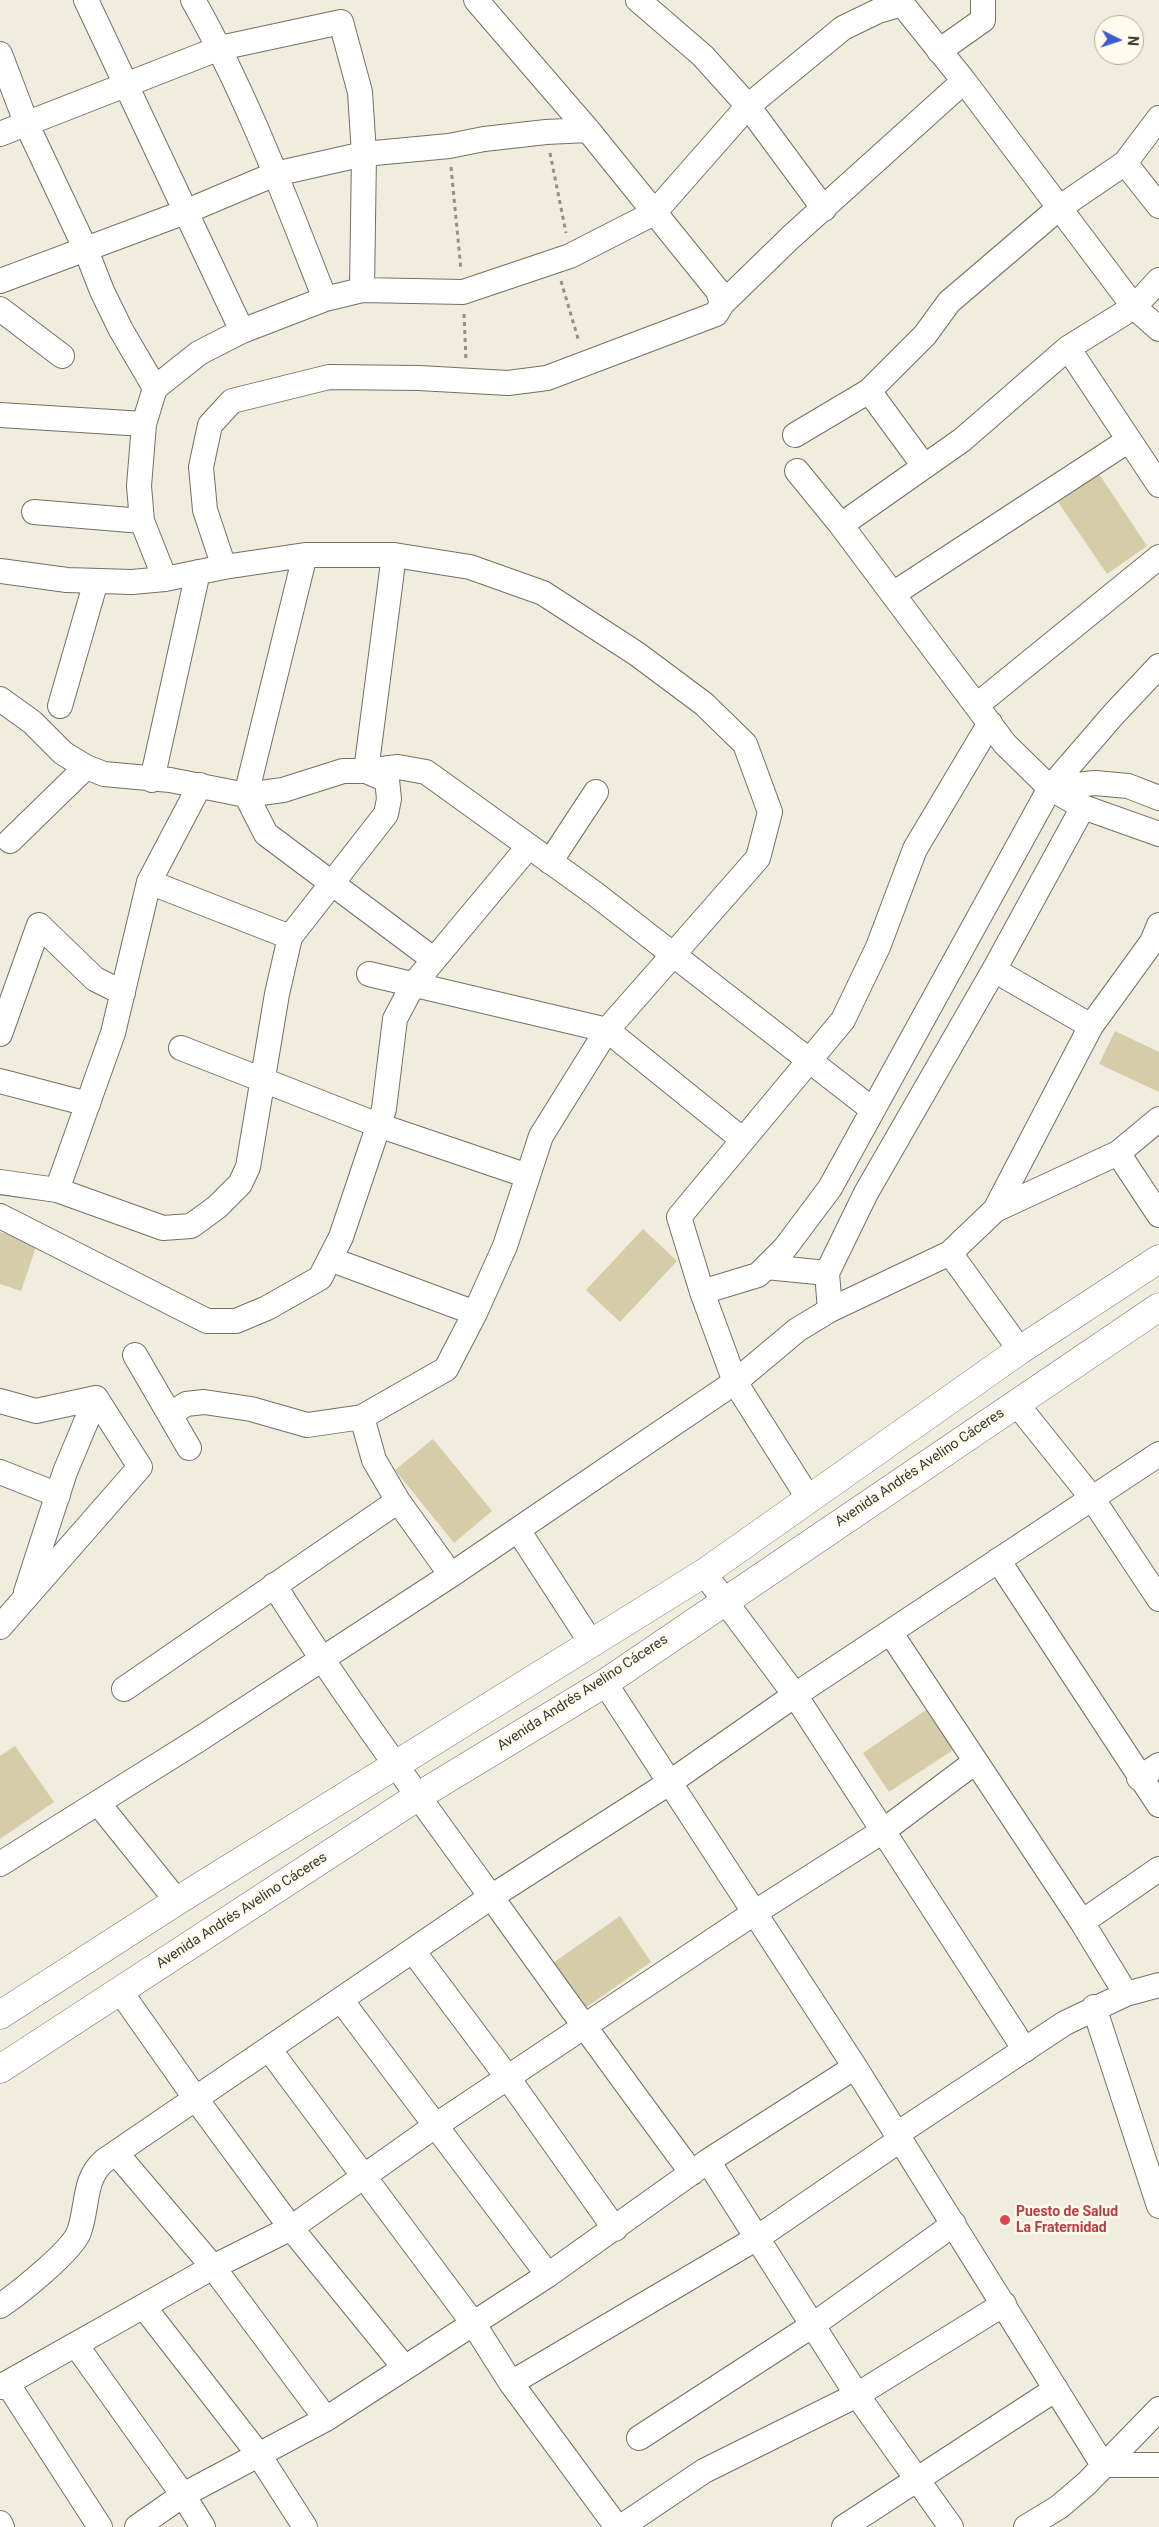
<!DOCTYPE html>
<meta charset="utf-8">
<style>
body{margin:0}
#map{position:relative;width:1159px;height:2527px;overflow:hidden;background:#f1edde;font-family:Roboto,sans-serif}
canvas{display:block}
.north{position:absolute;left:1094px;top:15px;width:50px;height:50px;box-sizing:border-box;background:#fefaec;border:1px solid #afaca1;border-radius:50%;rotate:94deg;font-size:14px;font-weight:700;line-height:20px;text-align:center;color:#383731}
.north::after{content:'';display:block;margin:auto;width:18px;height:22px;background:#3b5bcd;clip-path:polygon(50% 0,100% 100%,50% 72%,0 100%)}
</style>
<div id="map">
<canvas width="1159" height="2527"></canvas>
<div class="north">N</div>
</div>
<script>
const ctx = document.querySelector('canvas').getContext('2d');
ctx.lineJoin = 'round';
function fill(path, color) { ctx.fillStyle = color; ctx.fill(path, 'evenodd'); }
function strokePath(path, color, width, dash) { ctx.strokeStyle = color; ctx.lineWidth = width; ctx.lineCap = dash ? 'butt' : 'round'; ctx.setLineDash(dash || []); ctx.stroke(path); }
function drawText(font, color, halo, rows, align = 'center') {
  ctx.font = font + ' Roboto,sans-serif'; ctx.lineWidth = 5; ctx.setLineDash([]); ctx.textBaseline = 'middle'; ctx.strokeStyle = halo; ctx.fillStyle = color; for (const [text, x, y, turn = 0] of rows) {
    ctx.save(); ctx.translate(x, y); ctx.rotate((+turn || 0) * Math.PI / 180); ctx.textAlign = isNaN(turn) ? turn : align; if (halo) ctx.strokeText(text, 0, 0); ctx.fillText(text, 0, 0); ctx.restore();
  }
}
fill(new Path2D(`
 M1099 474 1147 546 1107 574 1058 502Z
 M1115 1031 1159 1052V1092L1099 1064Z
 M643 1229 677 1261 620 1322 586 1290Z
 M0 1232 37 1244 21 1291 0 1284Z
 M433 1439 492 1511 454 1543 395 1470Z
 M926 1710 953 1750 889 1792 863 1753Z
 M15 1746 54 1802 0 1839V1756Z
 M620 1916 651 1962 582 2010 550 1965Z`), '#d6cca7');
const minor = new Path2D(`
 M86 0 242 331
 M193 0C247 95 285 198 325 299
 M638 0 703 56 748 106 824 209
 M899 0 964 81 1134 307 1159 329
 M939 51 983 20V0
 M0 54 27 125 86 250 102 291 121 330 155 388
 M0 134 220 48 341 22 360 92 364 154 362 290
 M1125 163 1159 206
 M0 281 185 212 275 174 364 154 449 146 484 139 546 132 588 130
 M722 304 791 237 964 81
 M0 309 62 356
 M1068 348 1159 485
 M869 391 924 466
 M0 415 144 424
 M795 435 869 391 925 335 949 302 1059 208 1125 163 1159 118
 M797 471 841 525 1005 744 1050 788 1083 807 1159 834
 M34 512 142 521
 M841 525 962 440 1068 348 1134 307 1159 280
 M305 555 246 795 266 834 433 959
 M394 555 366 771 398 767 426 772 594 893 873 1110
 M224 567 205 510 201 467 210 425 232 401 329 377 419 378 508 383 547 378 716 314 722 304 718 291 588 130 476 0
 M0 571 67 580 132 582 165 579 224 567 305 555H394L470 567 543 593 637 654 704 704 745 744 770 812 758 858 607 1030 541 1136 505 1246 475 1313 446 1369 362 1417 374 1460 398 1501 451 1575
 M165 579 142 521 139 486 144 424 155 388 199 353 242 331 325 299 362 290 463 292 570 256 654 213 748 106 843 28 878 11 902 4
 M893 594 1129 440
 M0 699 32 722 63 753 86 767 104 774 170 780 246 795 283 790 343 771H366L387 780 389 799 386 814 290 937 277 994 248 1167 240 1184 217 1207 191 1226 163 1228 57 1190 0 1182
 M977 705 1159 557
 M60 706 96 581
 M152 780 198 572
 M1050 788 1095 783 1128 786 1159 798
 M10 841 86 767
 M550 862 596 792
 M149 882 290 937
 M994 970 1091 1026
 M369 974 607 1030 743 1140
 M0 1034 39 925 95 979 123 993
 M181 1048 378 1125 528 1176
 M0 1081 88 1104
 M1118 1153 1159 1215
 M57 1190 113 1033 149 882 200 785
 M995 1210 1091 1026 1152 942 1159 925
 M0 1216 207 1321H236L267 1308 320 1278 341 1237 384 1109 395 1019 413 985 529 846
 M950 1253 1020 1350
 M330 1259 475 1313
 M766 1267 827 1273
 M702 1292 758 1275 785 1248 830 1188 1050 788 1113 715 1159 666
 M830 1310 827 1273 866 1193 994 970 1083 807
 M135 1355 189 1448
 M0 1401 36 1411 96 1398
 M1016 1403 1092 1498 1159 1599
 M171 1414 186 1404 204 1402 251 1409 307 1425 362 1417
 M0 1472 58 1495
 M809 1499 735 1382 702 1292 679 1217 843 1020 878 947 915 849 990 723
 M518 1530 592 1644
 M998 1560 1159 1805
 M704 1573 795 1695 1025 2050
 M274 1585C342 1693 417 1795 492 1898 558 1990 624 2082 692 2173
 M26 1592 65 1472 96 1398
 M0 1627 140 1467 96 1398
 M890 1632 1082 1922 1126 1994
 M605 1683 855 2067 1103 2465
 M124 1689 398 1501
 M1139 1778 1159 1765
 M98 1803 177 1901
 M0 1864 198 1740 451 1575 735 1382 797 1330 830 1310 950 1253 995 1210 1118 1153 1159 1119
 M1082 1922 1159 1869
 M413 1951 508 2078 615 2229
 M120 1991 196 2099 291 2228 404 2367
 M341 2000 548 2275
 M1094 2007 1159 2206
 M269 2049 473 2323 511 2383 617 2527
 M897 2134 1065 2023 1126 1994 1159 1985
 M117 2154 213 2267 326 2419
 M708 2161 857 2395 951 2527
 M0 2306C18 2294 72 2251 79 2232 88 2207 83 2179 104 2161L491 1897 669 1783 795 1695 1159 1454
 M144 2307 259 2455 305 2527
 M76 2345 183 2495 203 2527
 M7 2383 100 2527
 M511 2383 757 2238 900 2140
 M0 2387 213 2267 291 2228 435 2126 754 1913 883 1831 975 1762
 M639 2438 813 2325 954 2224
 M1103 2465H1159
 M0 2523 2 2527
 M137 2527 183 2495 326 2419 548 2275 708 2161 855 2067
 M621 2527 704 2471 857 2395 1004 2304
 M844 2527 1056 2389
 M1026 2527 1059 2507 1086 2484 1159 2409`);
const tertiary = new Path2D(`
 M0 2015 177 1901 704 1573 1020 1350 1159 1259
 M0 2069 417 1797 605 1683 1159 1307`);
strokePath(minor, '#747064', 26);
strokePath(tertiary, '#747064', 29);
strokePath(new Path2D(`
 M550 153 566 233
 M451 167 461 270
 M561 281 579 342
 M464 314 466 360`), '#929085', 3, [4, 4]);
strokePath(minor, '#fff', 24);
strokePath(tertiary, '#fff', 28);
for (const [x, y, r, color] of [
 [1005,2220,6,"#e0444e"]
]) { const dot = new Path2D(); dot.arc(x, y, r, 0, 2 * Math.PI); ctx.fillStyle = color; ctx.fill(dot); strokePath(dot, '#fefaec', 2); }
drawText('14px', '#383731', '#fefaec', [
 ["Avenida Andrés Avelino Cáceres",920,1468,-34],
 ["Avenida Andrés Avelino Cáceres",583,1693,-33],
 ["Avenida Andrés Avelino Cáceres",242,1911,-33]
]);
drawText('bold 14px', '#be3a42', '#fefaec', [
 ["Puesto de Salud",1016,2212],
 ["La Fraternidad",1016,2228]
], 'left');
</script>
